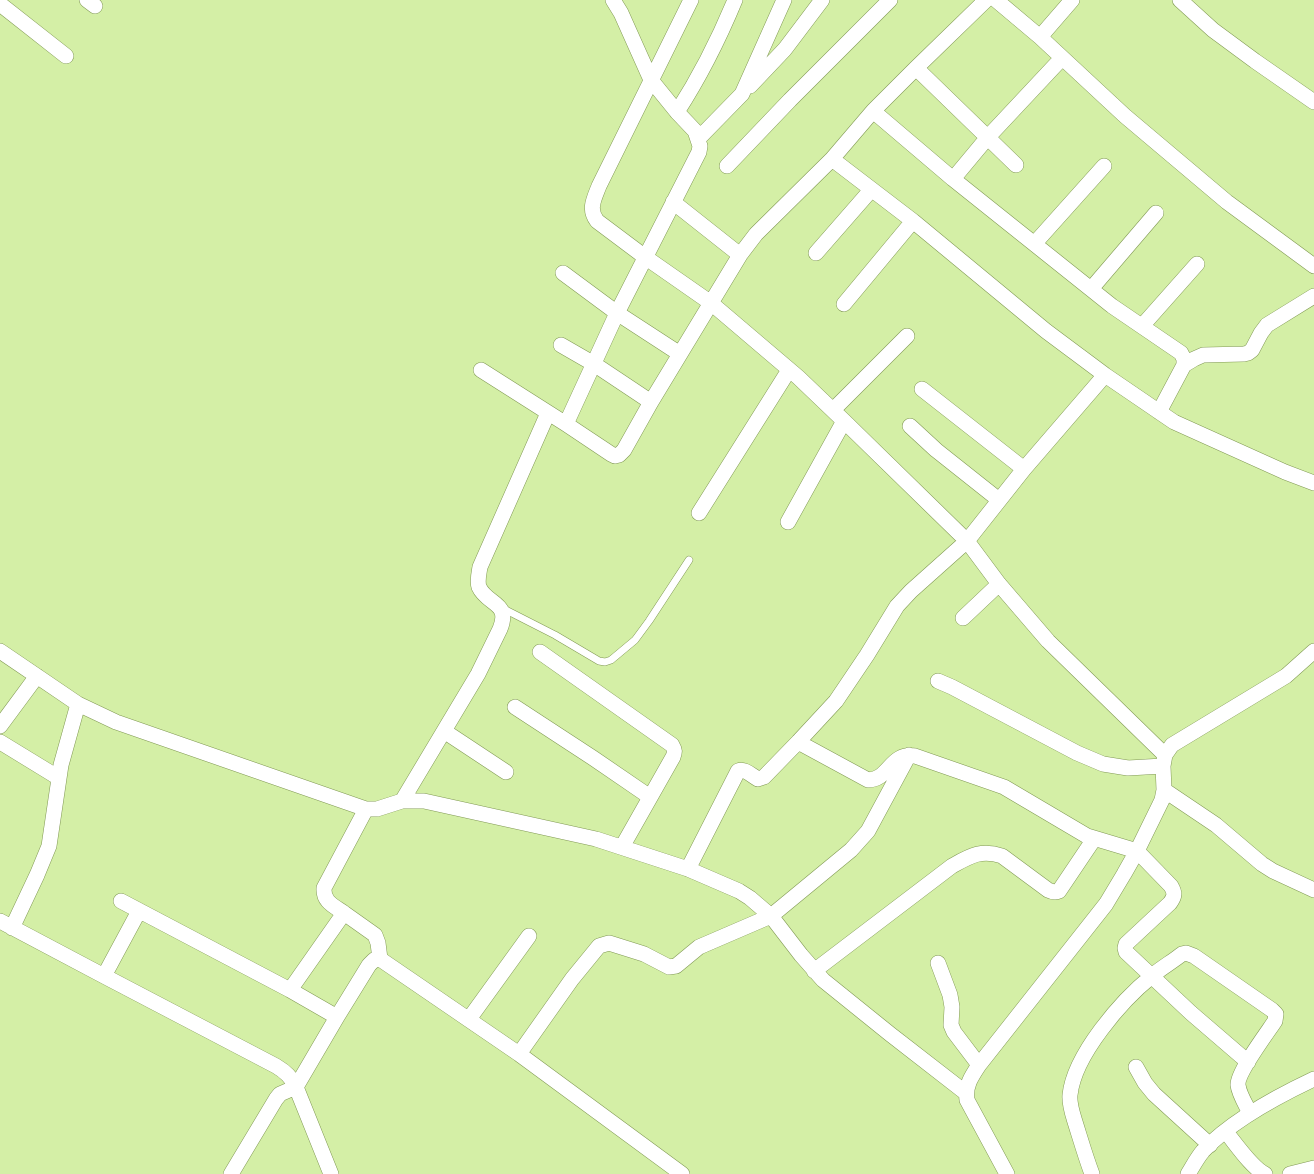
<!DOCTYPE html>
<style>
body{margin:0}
canvas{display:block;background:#d4efa6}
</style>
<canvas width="1314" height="1174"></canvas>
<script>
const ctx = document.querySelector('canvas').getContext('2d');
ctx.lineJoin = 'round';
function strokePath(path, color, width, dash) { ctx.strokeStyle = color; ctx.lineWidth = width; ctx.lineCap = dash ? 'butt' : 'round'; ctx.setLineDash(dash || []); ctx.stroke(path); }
const service = new Path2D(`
 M502 608 555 635 599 661 605 662 611 660 635 640 649 621 689 560`);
const minor = new Path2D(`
 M87 0 95 6
 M691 0 599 186C594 199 588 209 597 221L645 257 711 303 798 377 844 421 967 541 999 584 1048 641 1165 755
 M996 0 1040 37 1125 116 1227 202 1314 266
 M1180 0 1213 30 1255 61 1314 102
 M0 4 66 56
 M1040 37 1072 0
 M916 68 1016 165
 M750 86 785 49 822 0
 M873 111 953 179 1112 306 1181 353 1184 359V365L1159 412
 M677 112C701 75 718 41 735 0
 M699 138 742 94 784 0
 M832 159 913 221 1046 331 1105 375 1174 422 1285 472 1314 483
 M727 166 790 100 890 0
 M953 179 988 137 1062 58
 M673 202 740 255
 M1035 243 1104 166
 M816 253 871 190
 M563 273 617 313 680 354
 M1091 289 1156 213
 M844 304 913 221
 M1142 326 1197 264
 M561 345 594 364 651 402
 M1184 365 1194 359 1203 355 1244 354 1248 353 1252 350 1261 333 1267 325 1314 296
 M481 370 566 424 611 454 615 456 619 455 624 450 651 402 740 255 756 234 832 159 873 111 916 68 986 0
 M922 389 1024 469
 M833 410 907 336
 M566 424 617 313 699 152 700 146 695 131 677 112 651 80 621 13 613 0
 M910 426 936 450 999 500
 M699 513 789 370
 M788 522 844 421
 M963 618 999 584
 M0 651 78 704 116 722 366 809H377L402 801H424L596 839 688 869 739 891 750 898 771 916 801 955 823 980 890 1034 966 1093
 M540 652 672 745C675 750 675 752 673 757L622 847
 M938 681 952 687 1077 753 1103 764 1128 768 1163 766
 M515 707 593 758 650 797
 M0 726 37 676
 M444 731 506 772
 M0 742 59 778
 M798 742 868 780C889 780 890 752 915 756L1004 787 1087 836 1137 851 1171 886C1175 893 1175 896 1170 903L1126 944 1125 948 1126 952 1191 1013 1248 1062
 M1164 790 1216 825 1262 864 1273 871 1314 890
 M402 801 478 674 500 629C511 602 487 605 479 587 477 581 479 573 480 567L548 413
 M688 869 738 771C745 768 752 776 758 779L764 777 798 742 836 701 867 655 897 606 911 591 967 541 1024 469 1105 375
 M121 901 290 990 337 1017
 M344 913 375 935 378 943 380 959
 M0 921 104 976 276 1066C286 1072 291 1077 296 1087L331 1174
 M12 928 37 875 49 846 61 765 78 704
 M938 963 950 995 952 1007 951 1025 954 1032 979 1065
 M814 971 952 866C970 856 981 849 1002 856L1048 890C1052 892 1055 893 1059 891L1094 839
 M104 976 139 911
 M290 990 344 913C334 906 323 902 324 888L366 809
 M469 1019 529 936
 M519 1054 572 979 599 946 609 943 644 954 669 967 676 966 699 947 771 916 851 850 868 831 909 755
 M1136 1067 1145 1083 1154 1094 1210 1145
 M1226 1132C1236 1144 1252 1168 1265 1174
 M231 1174 276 1099 280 1094 296 1087 337 1017 369 965 374 960 380 959 519 1054 682 1174
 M1007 1174 967 1100C965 1086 971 1077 979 1065L1106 904 1124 874 1137 851 1162 800 1164 790 1163 766 1165 755 1172 745 1286 676 1314 651
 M1092 1174C1086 1158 1081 1141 1076 1125 1073 1115 1069 1105 1070 1095 1074 1055 1122 1000 1152 976 1161 968 1172 962 1182 954L1186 953 1194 956 1272 1010 1276 1014 1275 1021C1267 1033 1237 1073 1238 1085 1239 1094 1246 1105 1250 1113
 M1188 1174C1193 1166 1197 1158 1203 1151 1230 1122 1278 1096 1314 1079
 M1290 1174 1314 1168`);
strokePath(service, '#829a55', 8);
strokePath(minor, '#829a55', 16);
strokePath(service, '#fff', 7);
strokePath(minor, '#fff', 15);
</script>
